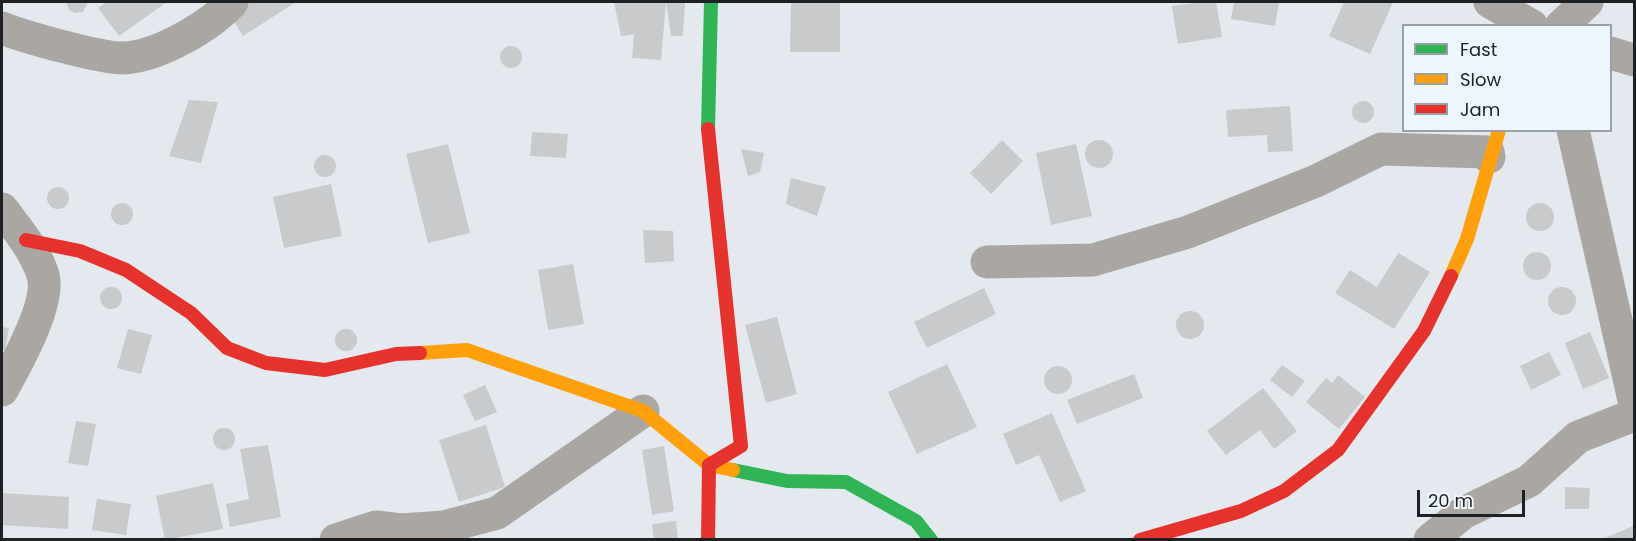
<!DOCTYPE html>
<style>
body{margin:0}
#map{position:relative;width:1636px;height:541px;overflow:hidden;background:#e3e9ee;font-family:Poppins,sans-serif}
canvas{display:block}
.frame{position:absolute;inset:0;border:3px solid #1d2124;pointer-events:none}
.legend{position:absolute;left:1402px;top:24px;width:210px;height:108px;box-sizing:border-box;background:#eef6fd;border:2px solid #9aa1a6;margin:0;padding:8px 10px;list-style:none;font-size:18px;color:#1d2124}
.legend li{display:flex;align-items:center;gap:12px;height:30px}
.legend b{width:30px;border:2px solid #9aa1a6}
.scale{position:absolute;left:1417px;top:490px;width:108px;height:27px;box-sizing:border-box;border:3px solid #1d2124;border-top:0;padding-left:8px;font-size:18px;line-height:21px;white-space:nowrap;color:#1d2124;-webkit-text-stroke:4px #eef6fd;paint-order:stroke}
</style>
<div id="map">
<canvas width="1636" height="541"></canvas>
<div class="frame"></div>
<ul class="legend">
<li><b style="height:8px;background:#30b455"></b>Fast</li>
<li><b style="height:8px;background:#ff9f0a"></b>Slow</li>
<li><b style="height:8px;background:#e5322d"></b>Jam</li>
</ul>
<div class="scale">20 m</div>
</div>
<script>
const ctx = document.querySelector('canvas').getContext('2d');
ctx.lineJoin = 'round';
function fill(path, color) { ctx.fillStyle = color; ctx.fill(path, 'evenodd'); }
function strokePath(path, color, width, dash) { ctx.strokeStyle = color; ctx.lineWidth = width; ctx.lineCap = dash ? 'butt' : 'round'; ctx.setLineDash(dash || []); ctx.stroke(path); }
fill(new Path2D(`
 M66 2H88L83 12 75 13 69 10Z
 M107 2H167L119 36 98 8Z
 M237 2H296L243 36 226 9Z
 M614 2H685L683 36H671L666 2 661 60 632 58 634 34 621 36Z
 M791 2H840V52H790Z
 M1202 2H1216L1222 37 1178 44 1172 6Z
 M1234 2H1279L1275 26 1231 19Z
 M1344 2H1393L1370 54 1329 36Z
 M500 57a11 11 0 1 1 22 0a11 11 0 1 1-22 0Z
 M189 100 218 102 201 163 169 156Z
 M1352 112a11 11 0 1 1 22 0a11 11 0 1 1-22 0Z
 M1290 106 1293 151 1268 152 1267 135 1228 137 1226 110Z
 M532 132 568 134 566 158 530 156Z
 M1002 140 1023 161 991 194 970 173Z
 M1085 154a14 14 0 1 1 28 0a14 14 0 1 1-28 0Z
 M448 144 470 233 428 243 406 154Z
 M1076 144 1092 216 1051 225 1036 153Z
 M741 149 764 153 760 172 748 176Z
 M314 166a11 11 0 1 1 22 0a11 11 0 1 1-22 0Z
 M791 178 826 187 817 216 786 204Z
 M331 184 342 236 284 248 273 197Z
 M47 198a11 11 0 1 1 22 0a11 11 0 1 1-22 0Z
 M111 214a11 11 0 1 1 22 0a11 11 0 1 1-22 0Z
 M1526 217a14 14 0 1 1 28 0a14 14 0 1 1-28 0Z
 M643 230 673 231 674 261 645 263Z
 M1523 266a14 14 0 1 1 28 0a14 14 0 1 1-28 0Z
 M1398 253 1430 272 1394 329 1335 293 1350 270 1377 287Z
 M573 264 584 324 548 330 538 270Z
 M100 298a11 11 0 1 1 22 0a11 11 0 1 1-22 0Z
 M1548 301a14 14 0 1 1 28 0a14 14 0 1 1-28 0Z
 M984 288 996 314 927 348 914 322Z
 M1176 325a14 14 0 1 1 28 0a14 14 0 1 1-28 0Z
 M777 317 797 394 766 403 745 325Z
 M2 327 9 328 5 350H2Z
 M128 329 152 335 141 374 117 368Z
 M335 340a11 11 0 1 1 22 0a11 11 0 1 1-22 0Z
 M1590 332 1609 378 1583 389 1565 343Z
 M1549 352 1561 375 1531 390 1520 366Z
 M947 364 977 427 917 454 888 392Z
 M1282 365 1305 381 1292 397 1270 380Z
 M1044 380a14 14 0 1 1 28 0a14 14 0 1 1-28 0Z
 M1134 374 1143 398 1077 424 1067 400Z
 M1338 375 1365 397 1339 429 1306 402 1326 378 1332 383Z
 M485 385 497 412 475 421 463 395Z
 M1263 388 1297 431 1274 449 1260 430 1226 455 1207 431Z
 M1052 413 1086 491 1060 502 1039 455 1016 465 1003 434Z
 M76 421 96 424 88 466 68 463Z
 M486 425 505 487 459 502 439 440Z
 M213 439a11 11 0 1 1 22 0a11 11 0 1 1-22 0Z
 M268 445 281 517 230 527 226 504 249 499 240 449Z
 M664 446 674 511 652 515 642 450Z
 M213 483 223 529 165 540 156 496Z
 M1565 487 1590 488 1589 509H1565Z
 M2 493 69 497 68 529 2 525Z
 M97 499 131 504 126 535 92 530Z
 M676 521 678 540H654L652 524Z
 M1633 526 1634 540H1601Z`), '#c9cacb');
strokePath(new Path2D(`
 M1490 2 1532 26
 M1561 26 1587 2
 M2 28C25 37 99 58 123 58 157 57 209 27 232 2
 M1610 53 1634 60
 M1573 130 1634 400
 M2 209C17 229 35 250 43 275 51 303 16 365 2 390
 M987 262 1093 260 1188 232 1316 181 1381 149 1488 152 1489 157
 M336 540 376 527 401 530 444 527 497 513 643 411
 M1430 540 1463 513 1529 481 1578 437 1634 415`), '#aaa7a2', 33);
strokePath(new Path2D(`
 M708 129 711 2
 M733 470 787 481 846 482 916 521 931 540`), '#30b455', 14);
strokePath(new Path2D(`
 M1451 276 1467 239 1499 130
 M420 353 467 350 643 411 709 465 733 470`), '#ff9f0a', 14);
strokePath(new Path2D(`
 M26 240 80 251 126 270 191 313 227 348 266 363 325 370 396 354 420 353
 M708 540 709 465 741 446 708 129
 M1140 540 1241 511 1284 491 1338 450 1424 331 1451 276`), '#e5322d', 14);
</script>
